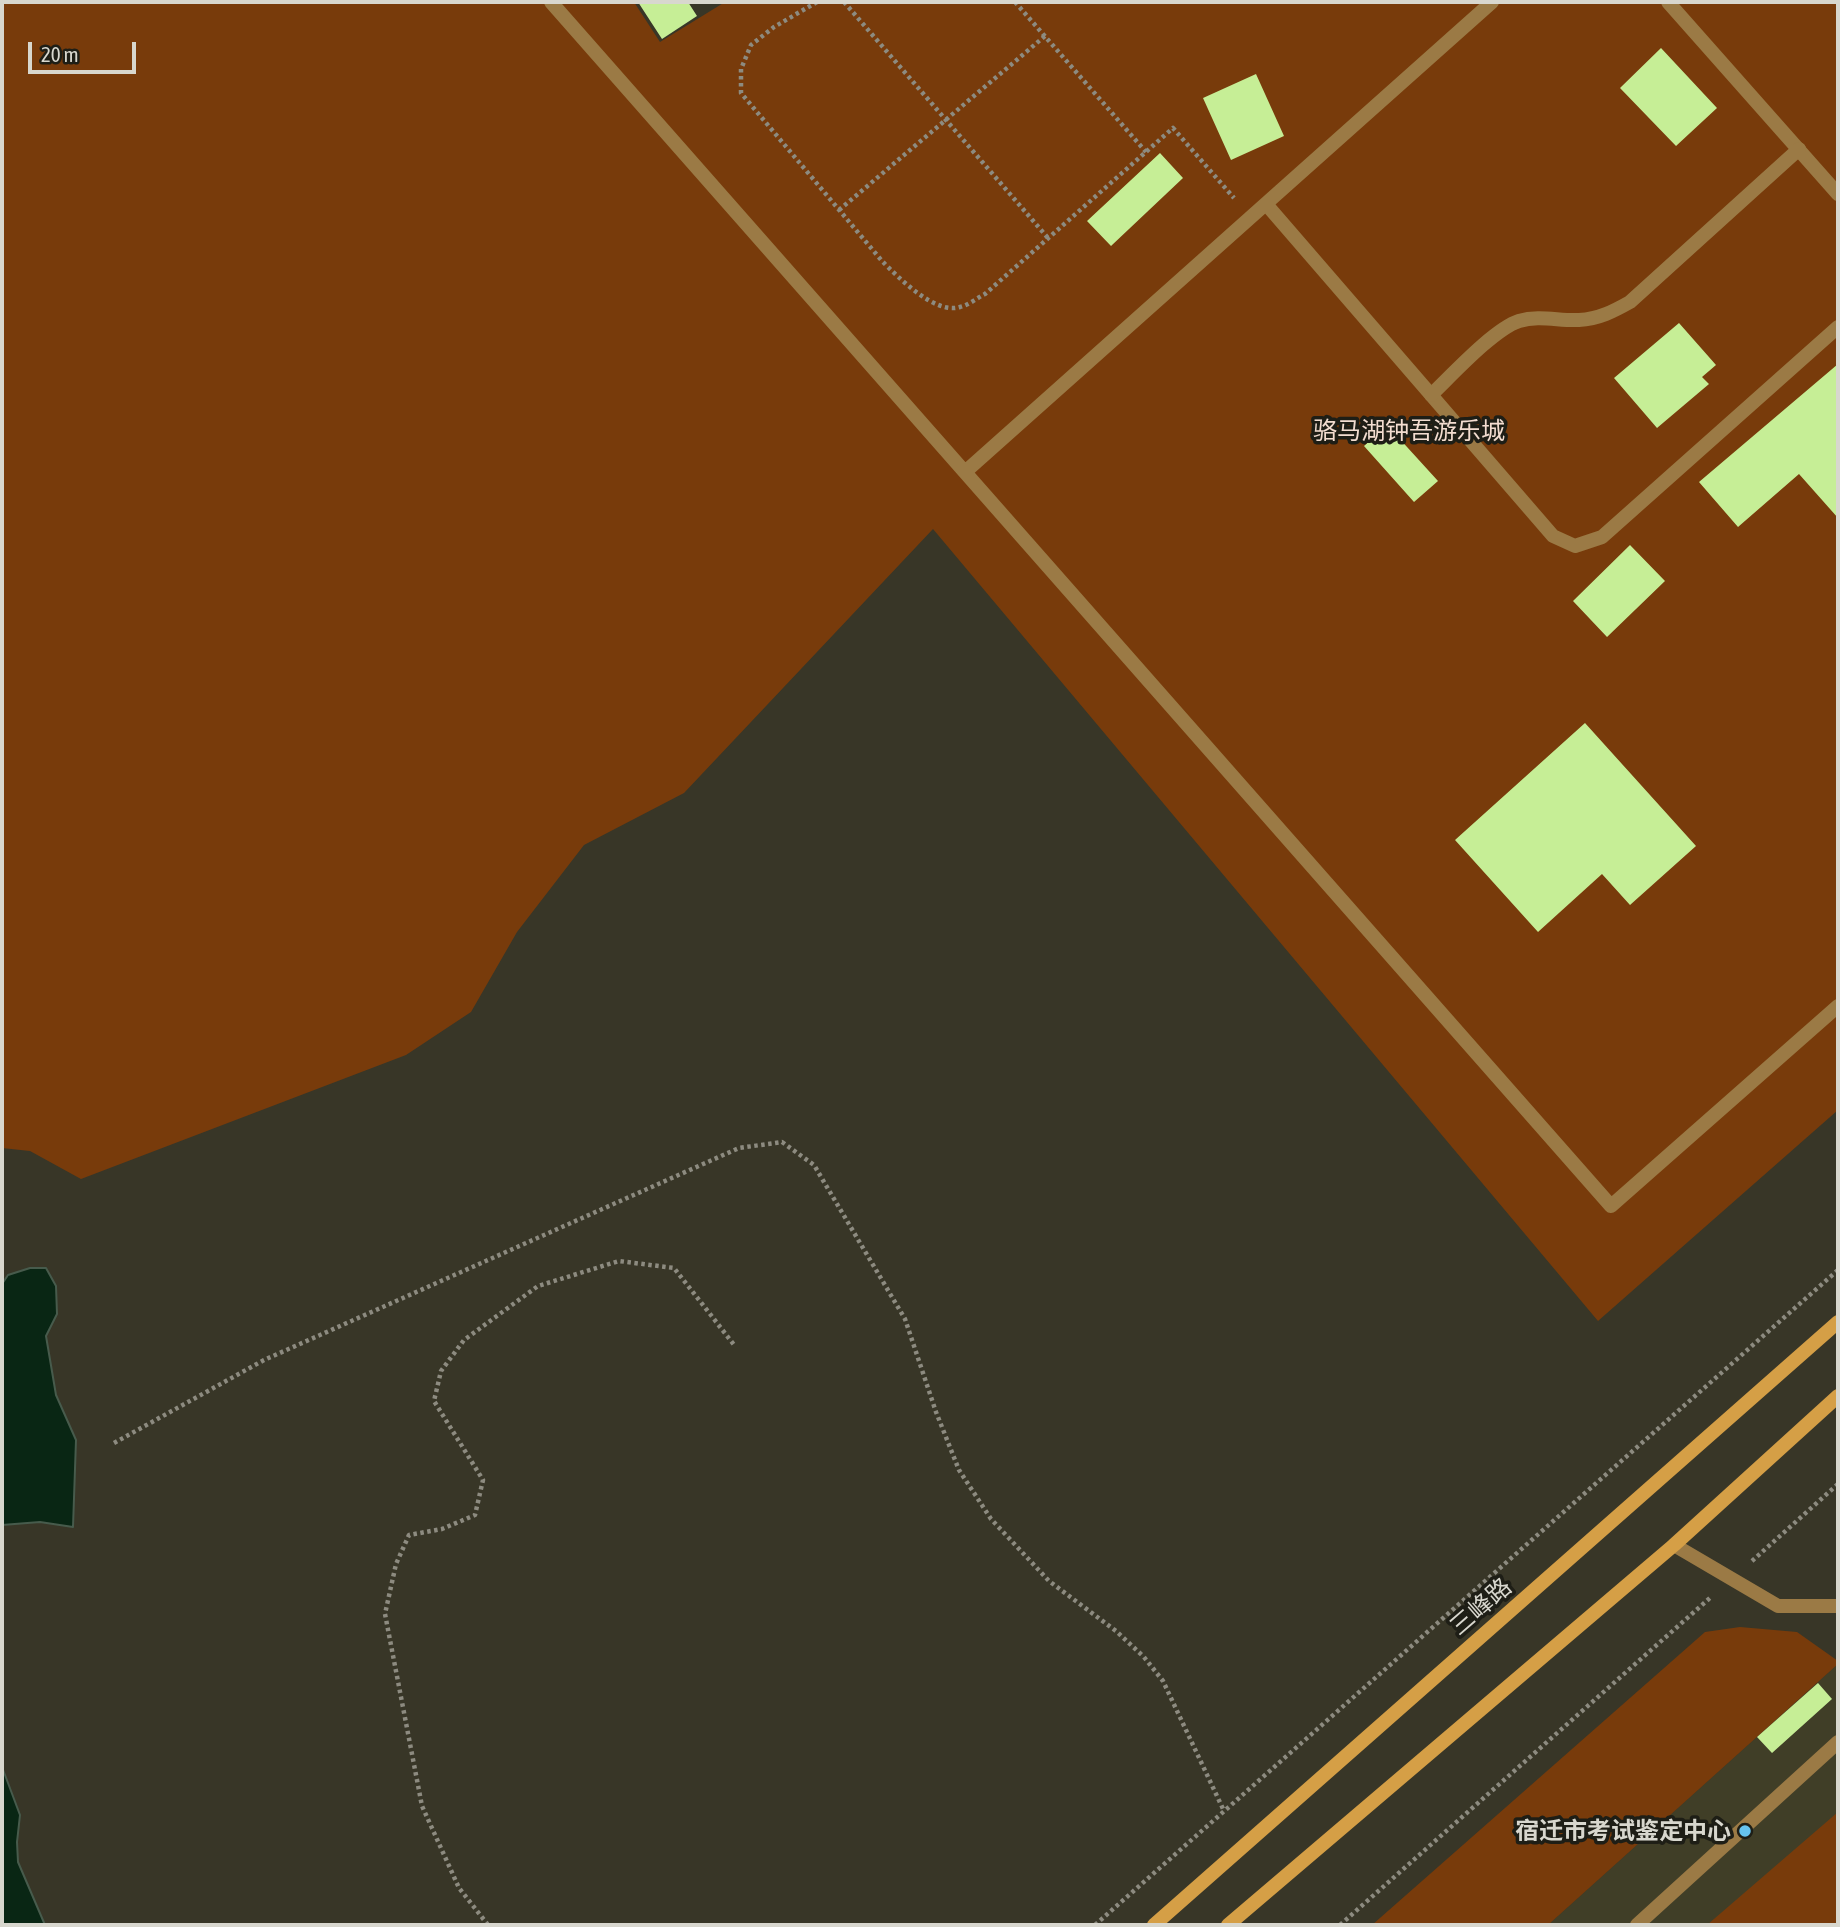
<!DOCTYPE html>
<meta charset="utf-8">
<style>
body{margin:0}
#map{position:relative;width:1840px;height:1927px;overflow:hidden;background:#383627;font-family:"Asap Condensed",sans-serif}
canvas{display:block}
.frame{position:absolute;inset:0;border:4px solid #d8d7ce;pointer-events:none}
.scale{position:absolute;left:28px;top:42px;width:108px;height:32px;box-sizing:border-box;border:4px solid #d8d7ce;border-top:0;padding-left:9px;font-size:21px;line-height:24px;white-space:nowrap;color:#d8d7ce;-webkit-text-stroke:5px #1e1e16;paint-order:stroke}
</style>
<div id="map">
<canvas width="1840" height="1927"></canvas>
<div class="frame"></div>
<div class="scale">20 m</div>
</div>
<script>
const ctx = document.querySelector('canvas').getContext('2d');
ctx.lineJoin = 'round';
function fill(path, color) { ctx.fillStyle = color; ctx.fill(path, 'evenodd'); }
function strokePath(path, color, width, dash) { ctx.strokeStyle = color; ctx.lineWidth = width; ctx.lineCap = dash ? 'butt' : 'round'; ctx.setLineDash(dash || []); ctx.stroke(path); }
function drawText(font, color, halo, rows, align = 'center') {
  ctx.font = font + ' "Asap Condensed","Noto Sans SC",sans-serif'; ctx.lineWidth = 7; ctx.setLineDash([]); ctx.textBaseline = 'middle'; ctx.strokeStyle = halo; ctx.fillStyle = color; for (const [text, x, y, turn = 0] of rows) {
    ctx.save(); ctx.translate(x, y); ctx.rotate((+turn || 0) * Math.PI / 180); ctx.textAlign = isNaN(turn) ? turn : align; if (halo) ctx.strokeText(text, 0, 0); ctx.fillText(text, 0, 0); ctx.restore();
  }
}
fill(new Path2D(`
 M1838 1664V1925H1548Z`), '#403e27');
fill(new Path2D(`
 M2 2H634L660 42 725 2H1838V1110L1598 1321 933 529 684 793 584 845 517 932 471 1012 406 1055 81 1179 30 1151 2 1148Z
 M1740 1627 1797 1632 1838 1661V1664L1548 1925H1372L1705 1632Z
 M1838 1812V1925H1707Z`), '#783b0b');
const water = new Path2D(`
 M30 1268H46L56 1286 57 1314 46 1336 56 1395 76 1440 73 1527 40 1522 2 1525V1284L8 1275Z
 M2 1767 20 1815 17 1842 18 1862 45 1925H2Z`);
fill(water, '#092614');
strokePath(water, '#475b4c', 2);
fill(new Path2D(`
 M638 2H688L697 16 662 39Z
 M1661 48 1717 108 1676 146 1620 88Z
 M1256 74 1284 136 1231 160 1203 98Z
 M1160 153 1183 178 1111 246 1087 221Z
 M1679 323 1716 365 1702 377 1709 384 1657 428 1614 378Z
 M1838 364V518L1799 474 1738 527 1699 482Z
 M1387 425 1438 481 1414 502 1364 446Z
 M1630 545 1665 581 1607 637 1573 601Z
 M1585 723 1696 846 1630 905 1602 874 1538 932 1455 840Z
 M1818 1683 1832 1699 1772 1753 1757 1737Z`), '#c6ee96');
strokePath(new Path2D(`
 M817 2 774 27 751 45 741 69V93L882 261C898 277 935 315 960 307 969 305 977 298 985 294L1173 128 1234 198
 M844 2 1048 238
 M1015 2 1146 152
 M839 210 1045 36
 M114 1443 264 1360 739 1148 782 1142 814 1165 905 1319 936 1412 959 1470 991 1519 1049 1581 1116 1631 1144 1657 1163 1681 1224 1811
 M1752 1561 1838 1484
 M488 1925 459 1888 422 1806 385 1614 396 1564 409 1535 442 1529 475 1515 483 1480 434 1401 441 1371 464 1340 538 1286 619 1261 674 1268 735 1346
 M1095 1925 1838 1270
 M1340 1925 1711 1597`), '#8d8b80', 4.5, [3.5, 3.5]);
strokePath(new Path2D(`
 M551 2 1611 1206 1838 1006
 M1668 2 1838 194
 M1266 204 1553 536 1575 546 1602 537 1838 327
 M965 472 1492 2
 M1674 1545 1778 1606H1838
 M1637 1925 1838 1742`), '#9b7a45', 14);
strokePath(new Path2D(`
 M1431 395C1452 375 1494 329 1519 321 1539 315 1559 321 1579 320 1599 319 1614 311 1630 302L1799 149`), '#9b7a45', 14);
strokePath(new Path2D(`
 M1154 1925 1838 1322
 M1228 1925 1674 1545 1838 1396`), '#d59f46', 14);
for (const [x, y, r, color] of [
 [1745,1831,7,"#67c4ef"]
]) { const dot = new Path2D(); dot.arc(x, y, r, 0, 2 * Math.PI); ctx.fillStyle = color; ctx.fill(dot); strokePath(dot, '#1e1e16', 2.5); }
drawText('24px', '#f3ddd0', '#1e1e16', [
 ["骆马湖钟吾游乐城",1409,431]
]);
drawText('24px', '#d8d7ce', '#1e1e16', [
 ["三峰路",1481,1607,-41]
]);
drawText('bold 24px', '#d8d7ce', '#1e1e16', [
 ["宿迁市考试鉴定中心",1731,1831]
], 'right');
</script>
